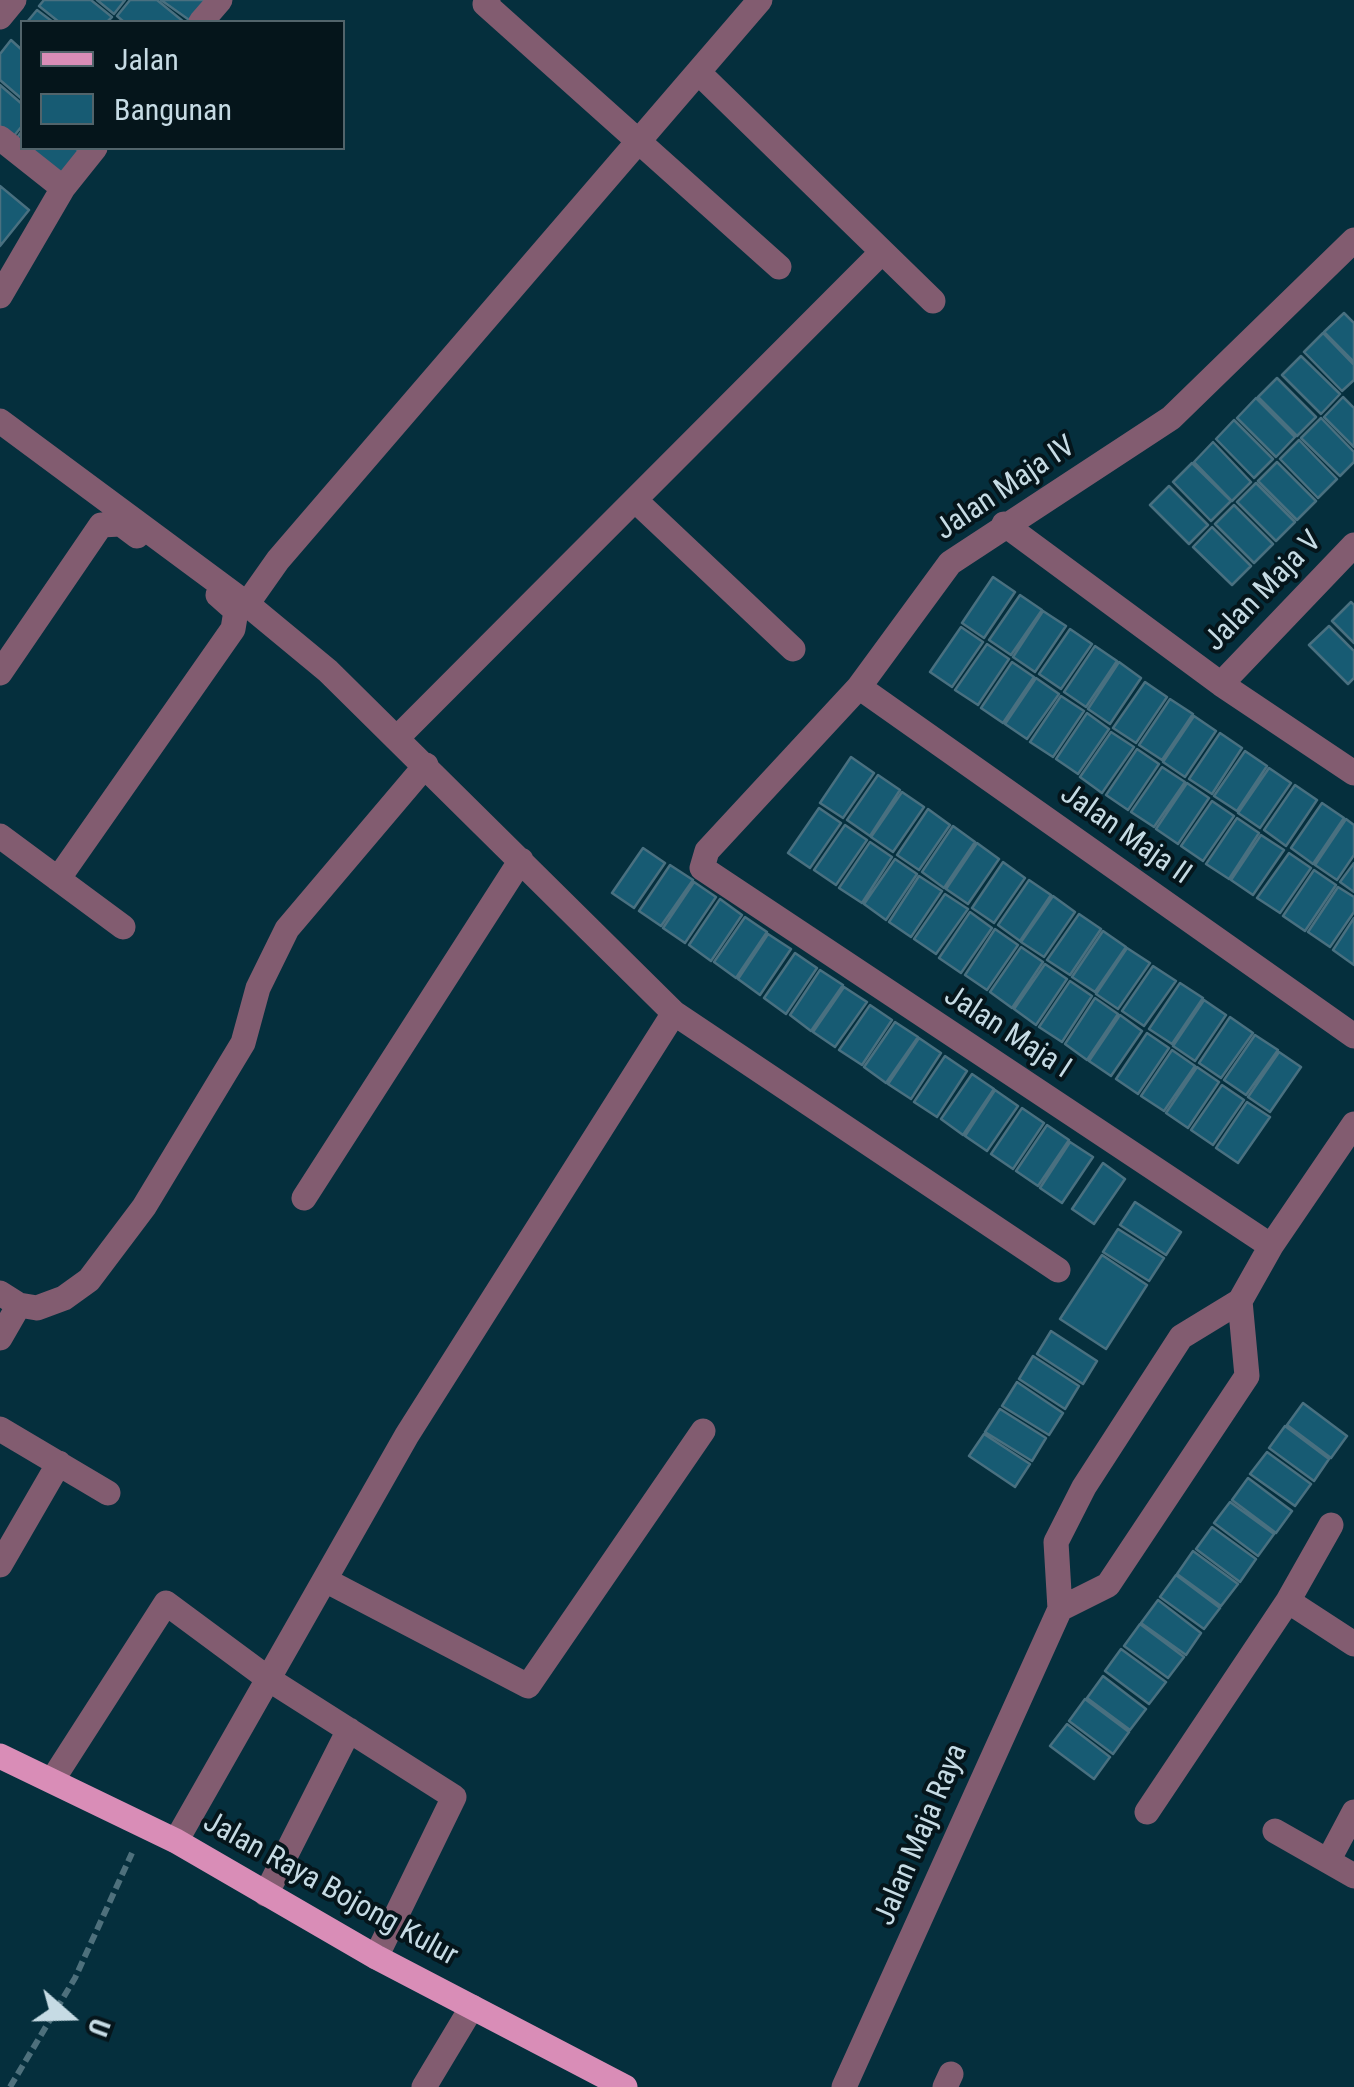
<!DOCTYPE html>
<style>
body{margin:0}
#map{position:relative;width:1354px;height:2087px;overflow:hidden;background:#052f3d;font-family:"Roboto Condensed",sans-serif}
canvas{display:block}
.legend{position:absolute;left:20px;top:20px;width:325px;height:130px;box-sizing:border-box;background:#05151b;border:2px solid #52646b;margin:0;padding:12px 18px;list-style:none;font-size:30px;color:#c6dbe4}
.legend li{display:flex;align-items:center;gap:20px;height:50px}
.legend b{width:50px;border:2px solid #52646b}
.north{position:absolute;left:20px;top:1967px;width:100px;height:100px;-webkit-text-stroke:8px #05151b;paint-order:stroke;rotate:110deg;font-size:28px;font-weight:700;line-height:40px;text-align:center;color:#c6dbe4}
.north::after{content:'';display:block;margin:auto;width:35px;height:45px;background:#c6dbe4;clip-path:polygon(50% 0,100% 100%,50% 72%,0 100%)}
</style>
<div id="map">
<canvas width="1354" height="2087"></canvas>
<ul class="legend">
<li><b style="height:12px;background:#d98db7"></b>Jalan</li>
<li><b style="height:28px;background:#175b73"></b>Bangunan</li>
</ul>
<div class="north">U</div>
</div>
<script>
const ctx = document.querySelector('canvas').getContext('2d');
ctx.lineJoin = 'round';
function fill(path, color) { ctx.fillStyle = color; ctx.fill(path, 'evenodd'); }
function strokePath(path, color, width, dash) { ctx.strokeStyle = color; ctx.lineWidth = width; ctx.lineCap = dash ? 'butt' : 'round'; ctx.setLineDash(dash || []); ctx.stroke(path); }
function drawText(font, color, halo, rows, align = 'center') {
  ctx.font = font + ' "Roboto Condensed",sans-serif'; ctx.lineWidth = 8; ctx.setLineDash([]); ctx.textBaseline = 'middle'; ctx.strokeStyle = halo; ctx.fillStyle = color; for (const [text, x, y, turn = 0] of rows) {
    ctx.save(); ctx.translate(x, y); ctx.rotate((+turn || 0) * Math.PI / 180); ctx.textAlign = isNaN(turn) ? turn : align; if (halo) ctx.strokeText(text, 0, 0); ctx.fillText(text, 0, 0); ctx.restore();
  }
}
const building = new Path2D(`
 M44 0H91L112 17 107 22H59L39 6Z
 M97 0H125L114 14Z
 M130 0H157L184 22H124L117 16Z
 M161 0H211L192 22Z
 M37 10 53 22H27Z
 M11 40 22 50V99L0 80V54Z
 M0 85 22 104V126L9 142 0 134Z
 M22 131V148H75L84 155 61 184 12 144Z
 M0 186 29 210 0 246Z
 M1344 313 1354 323V362L1324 332Z
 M1323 333 1354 365V380L1342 391 1304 352Z
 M1301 356 1340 394 1321 414 1282 375Z
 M1277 378 1316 417 1297 436 1258 397Z
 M1343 397 1354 408V447L1324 417Z
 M1256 398 1295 437 1276 457 1237 418Z
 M1321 418 1354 452V462L1340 476 1301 438Z
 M1234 420 1273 459 1254 478 1216 439Z
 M1299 440 1337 479 1318 498 1280 459Z
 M1213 442 1251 482 1232 501 1194 462Z
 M1277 462 1316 501 1297 520 1258 481Z
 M1192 463 1231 501 1211 521 1173 482Z
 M1256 483 1295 522 1276 541 1237 502Z
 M1169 486 1208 525 1189 544 1150 505Z
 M1234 505 1273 544 1254 563 1215 524Z
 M1212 527 1251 566 1232 585 1193 547Z
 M993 577 1015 592 984 638 962 623Z
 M1020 595 1042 610 1011 655 989 640Z
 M1351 602 1354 605V643L1332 621Z
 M1043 611 1066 626 1035 672 1013 657Z
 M1329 626 1354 651V678L1348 684 1309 645Z
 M961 627 983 642 952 687 930 672Z
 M1070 629 1092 644 1061 689 1039 674Z
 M987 644 1009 659 978 705 955 690Z
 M1095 646 1117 661 1086 707 1064 692Z
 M1012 662 1034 677 1003 723 981 708Z
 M1119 662 1141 678 1110 724 1088 709Z
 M1036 678 1059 694 1027 739 1005 724Z
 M1145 682 1167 697 1136 743 1113 728Z
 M1061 696 1084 711 1053 757 1030 742Z
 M1170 699 1193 714 1162 760 1139 745Z
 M1087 713 1109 729 1078 774 1056 759Z
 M1194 716 1216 731 1185 777 1163 762Z
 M1111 732 1134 747 1102 793 1080 777Z
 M1220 733 1242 748 1212 794 1189 779Z
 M1137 749 1159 764 1128 810 1106 795Z
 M1245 751 1267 766 1237 811 1214 796Z
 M851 757 874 773 843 818 820 803Z
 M1162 767 1185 782 1154 827 1131 812Z
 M1269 768 1291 783 1260 828 1238 813Z
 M878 775 900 790 870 836 847 820Z
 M1187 783 1209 798 1178 844 1156 829Z
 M1295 785 1317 800 1286 846 1264 830Z
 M902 792 924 807 893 852 871 837Z
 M1212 801 1234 816 1203 861 1181 846Z
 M1322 803 1344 818 1313 864 1291 848Z
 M819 808 841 823 810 868 788 853Z
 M928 809 950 825 919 870 897 855Z
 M1237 818 1259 833 1229 879 1206 864Z
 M1346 819 1354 825V855L1337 880 1315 865Z
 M845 825 867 840 836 885 814 870Z
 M953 826 975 842 944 888 922 872Z
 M1261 835 1284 850 1253 895 1231 880Z
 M870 842 892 857 862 903 839 888Z
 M977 843 999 859 968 904 946 889Z
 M643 848 665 863 634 908 612 893Z
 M1289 853 1311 868 1280 913 1257 898Z
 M895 859 917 874 886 920 864 904Z
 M1003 862 1025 878 994 923 972 908Z
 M1354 863V892L1340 882Z
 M670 865 693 880 661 926 639 911Z
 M1314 870 1336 885 1305 931 1283 916Z
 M919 876 942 891 911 937 889 922Z
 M1029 880 1051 895 1020 941 998 925Z
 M694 882 716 897 685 943 663 928Z
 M1338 887 1354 897V912L1330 947 1308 932Z
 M945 894 968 909 936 954 914 939Z
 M1053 896 1075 912 1044 957 1021 942Z
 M720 899 742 915 711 961 689 945Z
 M970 912 992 928 961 973 939 958Z
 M1079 914 1101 929 1070 975 1047 960Z
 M745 917 767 932 736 978 714 962Z
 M1354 918V965L1333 950Z
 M995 929 1018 945 987 990 965 975Z
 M1103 931 1126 947 1095 992 1072 977Z
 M768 934 791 949 760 995 738 979Z
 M1021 947 1043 962 1012 1008 990 992Z
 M1127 948 1150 963 1118 1009 1096 994Z
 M795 953 817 968 786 1014 764 998Z
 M1045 964 1067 979 1036 1025 1014 1009Z
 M1153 966 1176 981 1144 1026 1122 1011Z
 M820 970 843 985 811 1031 790 1015Z
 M1070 981 1092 996 1062 1042 1039 1027Z
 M1180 983 1203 998 1172 1044 1149 1029Z
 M844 987 867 1002 835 1047 813 1032Z
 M1095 998 1118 1014 1087 1060 1065 1044Z
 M1204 1000 1226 1015 1195 1061 1173 1046Z
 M870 1005 892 1020 862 1065 839 1050Z
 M1120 1015 1142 1031 1111 1076 1089 1061Z
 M1230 1017 1253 1033 1221 1078 1199 1063Z
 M895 1022 918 1037 886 1083 864 1067Z
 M1147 1033 1169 1048 1138 1094 1116 1079Z
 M1255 1035 1278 1050 1246 1095 1224 1080Z
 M919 1038 941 1053 911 1099 888 1084Z
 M1172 1050 1195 1066 1164 1111 1141 1096Z
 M1279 1052 1301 1067 1270 1112 1248 1097Z
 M945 1056 967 1071 937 1117 914 1102Z
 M1197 1067 1219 1082 1188 1128 1166 1113Z
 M972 1074 994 1089 963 1135 941 1119Z
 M1222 1085 1244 1100 1213 1145 1191 1130Z
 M995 1090 1018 1106 987 1151 965 1136Z
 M1247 1102 1270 1117 1238 1163 1216 1148Z
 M1022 1108 1044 1123 1013 1169 991 1154Z
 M1047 1125 1069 1140 1038 1186 1016 1171Z
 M1070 1142 1093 1157 1062 1203 1040 1188Z
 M1103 1163 1125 1179 1094 1224 1072 1209Z
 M1135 1202 1181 1232 1166 1255 1120 1225Z
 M1118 1229 1164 1258 1149 1281 1103 1252Z
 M1102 1255 1147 1285 1106 1349 1060 1319Z
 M1051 1331 1097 1361 1083 1384 1037 1354Z
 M1033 1356 1079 1386 1065 1409 1019 1379Z
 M1017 1382 1063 1413 1049 1435 1002 1406Z
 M1303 1403 1347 1436 1331 1458 1287 1425Z
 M1000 1409 1046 1438 1032 1461 985 1432Z
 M1285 1426 1329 1459 1314 1481 1269 1448Z
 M984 1434 1030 1464 1015 1487 969 1456Z
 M1267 1452 1311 1484 1295 1506 1250 1474Z
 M1248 1478 1292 1511 1276 1533 1232 1500Z
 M1230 1502 1274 1534 1258 1556 1214 1523Z
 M1212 1527 1256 1559 1240 1582 1196 1549Z
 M1193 1551 1238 1584 1221 1606 1177 1574Z
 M1176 1575 1220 1608 1204 1629 1160 1597Z
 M1158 1600 1201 1633 1186 1655 1141 1623Z
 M1140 1624 1184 1657 1168 1678 1124 1646Z
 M1121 1649 1166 1682 1149 1704 1105 1671Z
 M1103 1676 1146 1709 1130 1730 1087 1698Z
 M1085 1699 1129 1732 1113 1754 1069 1721Z
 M1067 1724 1110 1757 1094 1779 1050 1746Z`);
fill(building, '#175b73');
strokePath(building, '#497080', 2.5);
strokePath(new Path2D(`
 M10 2087 75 1978 132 1853`), '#4e707c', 6, [10, 5]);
strokePath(new Path2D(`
 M488 0 485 4 779 267
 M0 17 14 0
 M201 22 220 0
 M699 73 933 301
 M0 138 63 188
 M0 296 63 188 95 148
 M0 421 247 604 328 671 674 1013 1058 1270
 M635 500 793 649
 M1004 524 1221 684 1354 773
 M247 604 278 560 760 0
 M0 673 101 525 121 524 137 536
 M1221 684 1354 545
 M859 687 1354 1036
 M398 737 882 252
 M0 836 123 927
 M58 879 233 629 236 611 218 595
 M304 1198 521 860
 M1271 1246 702 868 707 851 859 687 950 563 1171 418 1354 240
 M0 1293 19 1305 37 1308 64 1298 89 1280 144 1207 243 1043 258 988 287 929 426 765
 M0 1338 19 1305
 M0 1429 108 1493
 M0 1565 59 1463
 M325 1580 528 1686 703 1431
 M1288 1601 1354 1644
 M1060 1609 1108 1585 1247 1376 1240 1301
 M53 1779 166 1603 270 1680 454 1797 376 1957
 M1147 1812 1288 1601 1331 1525
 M1275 1831 1354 1876
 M176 1841 407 1435 674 1013
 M1328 1861 1354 1812
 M266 1894 349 1730
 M424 2087 472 2007
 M844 2087 1060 1609 1056 1542 1084 1487 1181 1337 1240 1301 1271 1246 1354 1124
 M945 2087 951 2074`), '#825c70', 25);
strokePath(new Path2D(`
 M0 1756 176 1841 376 1957 625 2087`), '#d98db7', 25);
drawText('30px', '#c6dbe4', '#05151b', [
 ["Jalan Maja IV",1006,489,-34],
 ["Jalan Maja V",1264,592,-46],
 ["Jalan Maja II",1125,835,35],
 ["Jalan Maja I",1007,1033,33],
 ["Jalan Maja Raya",922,1835,-67],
 ["Jalan Raya Bojong Kulur",330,1890,29]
]);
</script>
